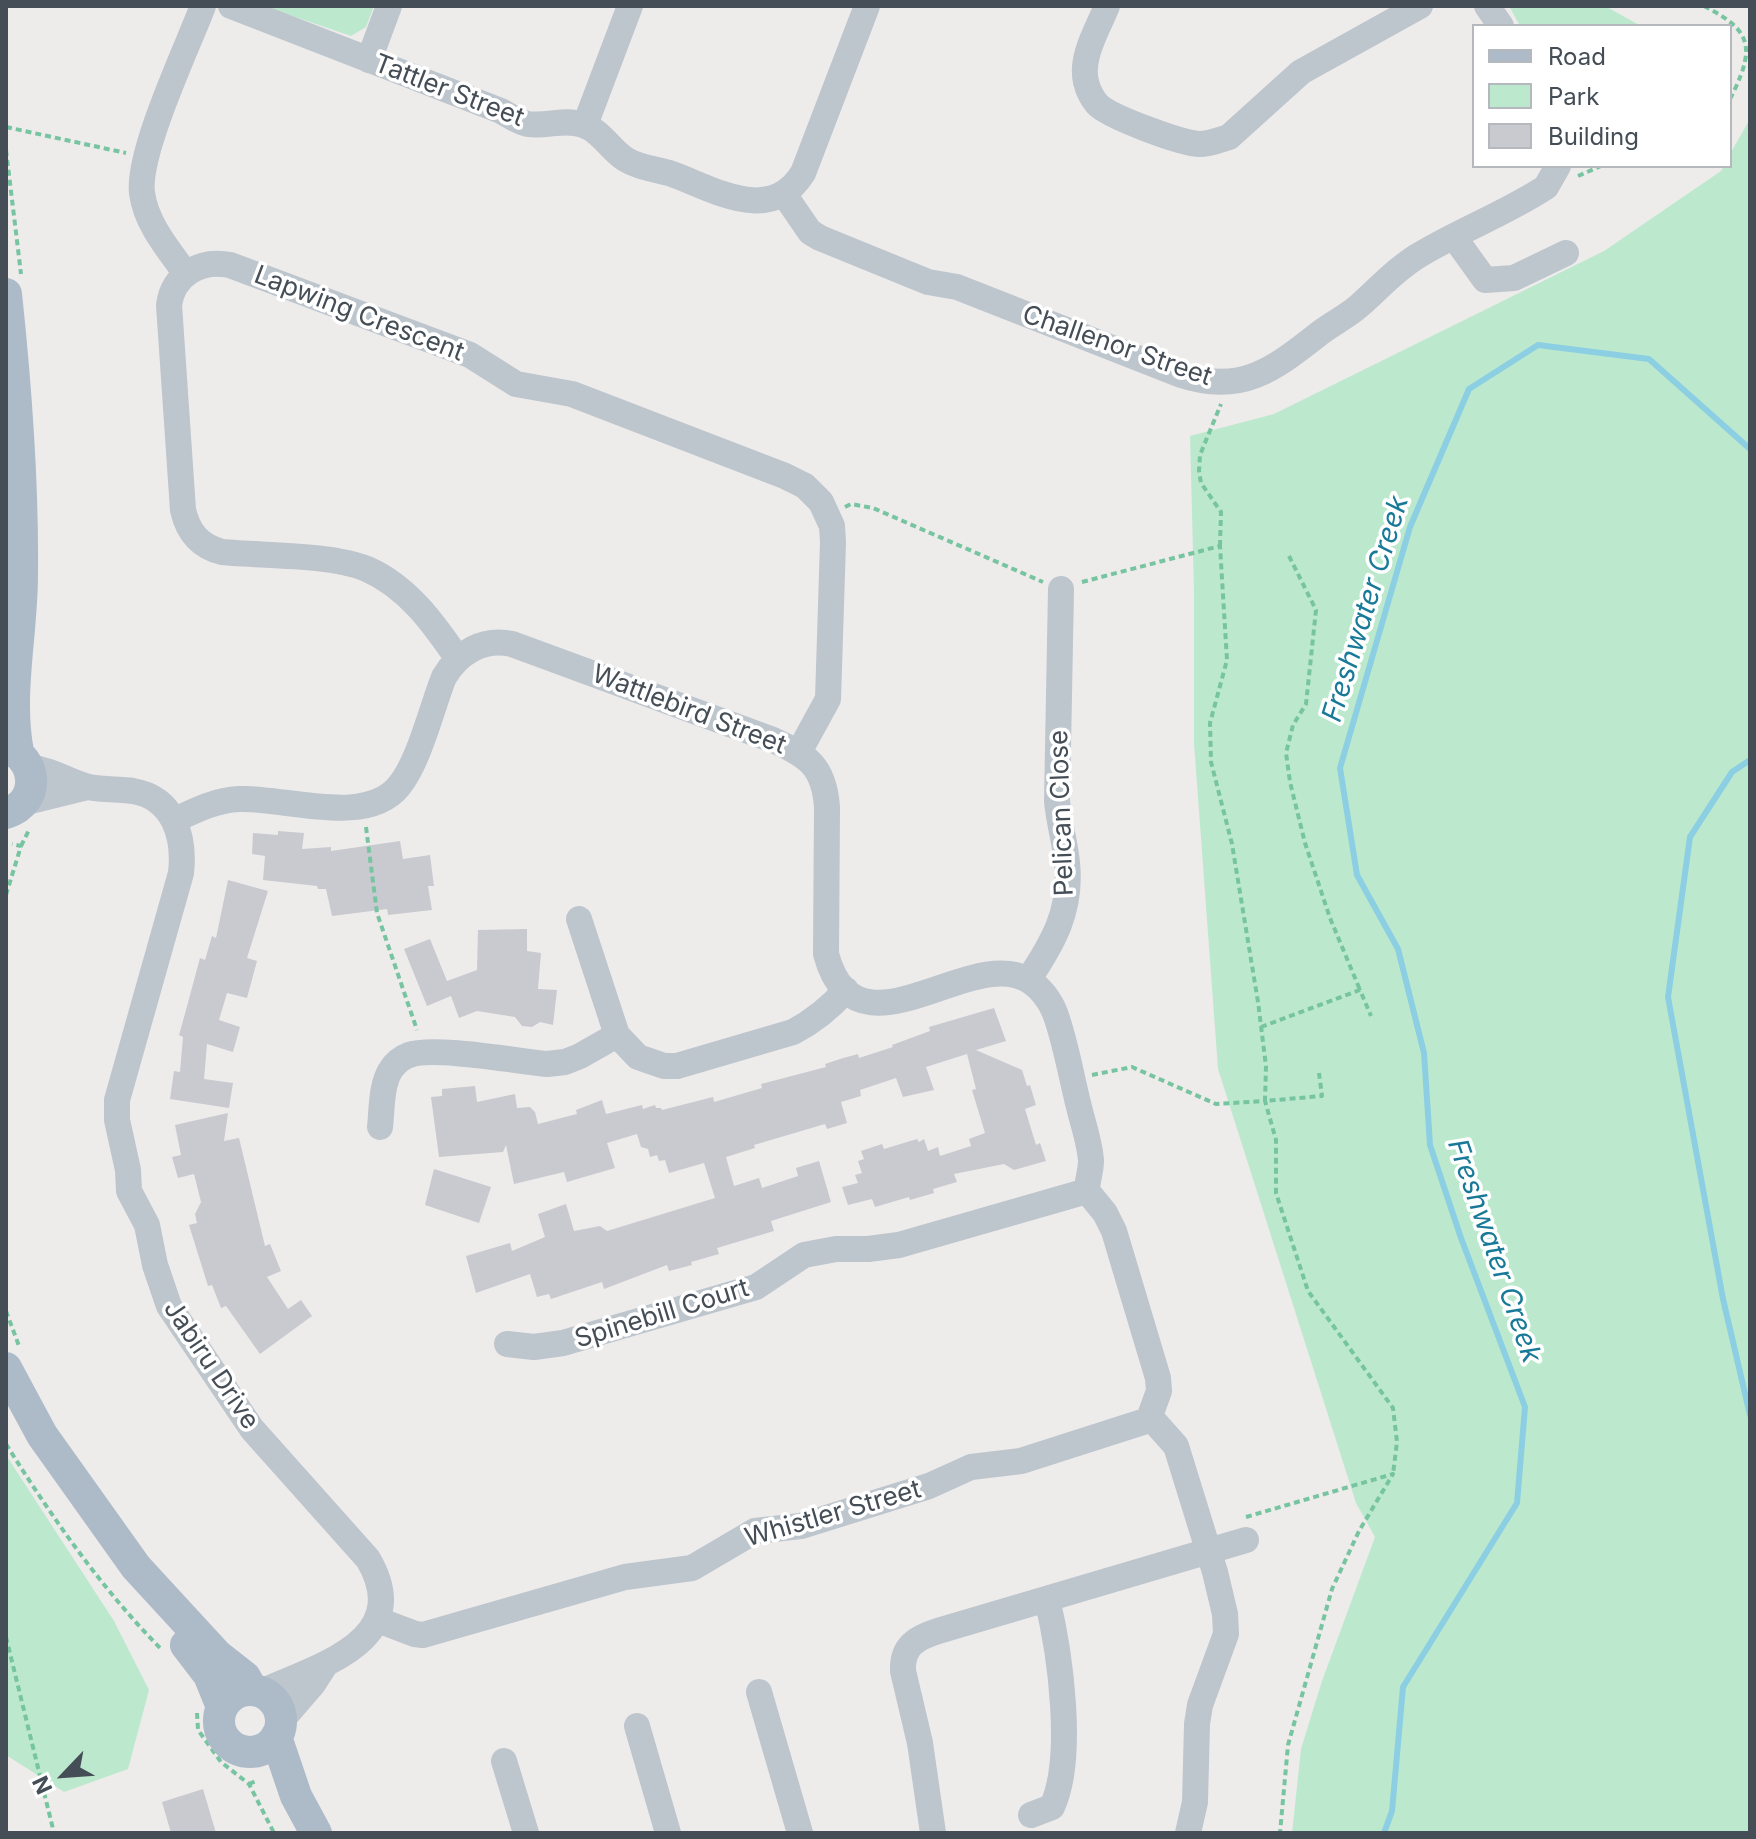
<!DOCTYPE html>
<style>
body{margin:0}
#map{position:relative;width:1756px;height:1839px;overflow:hidden;background:#eeebeb;font-family:Inter,sans-serif}
canvas{display:block}
.frame{position:absolute;inset:0;border:8px solid #454e57;pointer-events:none}
.legend{position:absolute;left:1472px;top:24px;width:260px;height:144px;box-sizing:border-box;background:#fff;border:2px solid #b5b8bc;margin:0;padding:10px 14px;list-style:none;font-size:24px;color:#454e57}
.legend li{display:flex;align-items:center;gap:16px;height:40px}
.legend b{width:40px;border:2px solid #b5b8bc}
.north{position:absolute;left:24px;top:1735px;width:80px;height:80px;-webkit-text-stroke:6px #fff;paint-order:stroke;rotate:245deg;font-size:22px;font-weight:700;line-height:32px;text-align:center;color:#454e57}
.north::after{content:'';display:block;margin:auto;width:28px;height:36px;background:#454e57;clip-path:polygon(50% 0,100% 100%,50% 72%,0 100%)}
</style>
<div id="map">
<canvas width="1756" height="1839"></canvas>
<div class="frame"></div>
<ul class="legend">
<li><b style="height:10px;background:#adbac8"></b>Road</li>
<li><b style="height:22px;background:#bce9ce"></b>Park</li>
<li><b style="height:22px;background:#c8cad0"></b>Building</li>
</ul>
<div class="north">N</div>
</div>
<script>
const ctx = document.querySelector('canvas').getContext('2d');
ctx.lineJoin = 'round';
function fill(path, color) { ctx.fillStyle = color; ctx.fill(path, 'evenodd'); }
function strokePath(path, color, width, dash) { ctx.strokeStyle = color; ctx.lineWidth = width; ctx.lineCap = dash ? 'butt' : 'round'; ctx.setLineDash(dash || []); ctx.stroke(path); }
function drawText(font, color, halo, rows, align = 'center') {
  ctx.font = font + ' Inter,sans-serif'; ctx.lineWidth = 7; ctx.setLineDash([]); ctx.textBaseline = 'middle'; ctx.strokeStyle = halo; ctx.fillStyle = color; for (const [text, x, y, turn = 0] of rows) {
    ctx.save(); ctx.translate(x, y); ctx.rotate((+turn || 0) * Math.PI / 180); ctx.textAlign = isNaN(turn) ? turn : align; if (halo) ctx.strokeText(text, 0, 0); ctx.fillText(text, 0, 0); ctx.restore();
  }
}
fill(new Path2D(`
 M263 6H374L366 27 351 36Z
 M1509 6H1605L1641 26H1520Z
 M1750 119V1833H1292L1301 1749 1322 1681 1375 1537 1356 1503 1218 1069 1194 743V592L1190 436 1274 414 1604 251 1721 171 1724 166H1730V154Z
 M6 1455 114 1621 149 1690 128 1769 64 1792 6 1755Z`), '#bce9ce');
strokePath(new Path2D(`
 M1750 760 1732 772 1690 837 1668 997 1723 1299 1750 1415
 M1384 1833 1392 1811 1403 1687 1517 1503 1525 1407 1461 1238 1430 1145 1424 1053 1398 949 1357 875 1340 768 1410 527 1469 389 1538 345 1649 359 1750 449`), '#8ccfe3', 6);
fill(new Path2D(`
 M278 831 304 833 302 849 331 847V851L400 841 403 859 430 855 434 886H428L432 910 388 915 387 909 332 916 326 889H318L317 886 263 880 265 856 252 854 253 833 278 835Z
 M228 880 268 891 247 958 257 961 247 998 227 993 219 1020 240 1027 233 1052 207 1044 204 1079 233 1083 229 1108 170 1099 174 1071 180 1072 183 1037 179 1035 186 1010 200 958 205 960 212 936 216 938Z
 M527 929V951L541 953 538 989 557 990 553 1025 540 1022 532 1027 522 1026 515 1017 477 1011 459 1018 451 996 427 1006 404 949 430 939 447 981 477 970 478 930Z
 M994 1008 1006 1041 976 1050 1022 1070 1027 1086 1030 1085 1036 1105 1025 1109 1036 1145 1040 1143 1046 1161 1014 1170 1004 1164 954 1174 957 1182 933 1189 934 1193 910 1200 909 1197 875 1207 872 1199 848 1205 842 1187 858 1183 855 1175 862 1173 858 1161 864 1159 861 1151 882 1144 884 1149 917 1139 919 1142 924 1139 928 1151 938 1147 940 1156 971 1146 969 1139 985 1133 972 1090 976 1089 967 1054 926 1067 934 1090 903 1097 896 1078 860 1090 861 1096 841 1102 847 1123 827 1129 825 1124 754 1145 755 1148 726 1157 734 1186 759 1178 762 1188 798 1176 796 1168 819 1161 831 1202 771 1221 774 1231 717 1248 719 1254 691 1262 692 1265 669 1271 667 1265 604 1289 602 1282 551 1299 549 1294 537 1297 530 1274 476 1293 466 1256 510 1243 512 1251 545 1237 538 1214 566 1204 574 1231 600 1226 607 1231 715 1198 704 1163 669 1173 665 1160 659 1161 657 1155 650 1157 648 1149 641 1147 637 1134 607 1143 615 1168 567 1182 564 1172 514 1184 506 1145 503 1152 439 1157 431 1097 442 1096V1089L475 1086 477 1102 515 1094 517 1108 530 1107 535 1112 538 1124 577 1114 576 1110 602 1100 606 1114 642 1105 643 1109 655 1105 656 1108H661L662 1110 713 1097 714 1102 762 1088 761 1084 826 1067 825 1064 840 1059 858 1054 859 1058 893 1047 892 1045 930 1031 929 1027Z
 M228 1113 224 1141 239 1138 265 1246 270 1244 281 1271 267 1277 288 1309 301 1300 312 1316 260 1354 226 1306 221 1308 212 1285 208 1286 189 1225 197 1223 195 1214 201 1202 194 1174 178 1178 172 1157 181 1155 175 1125Z
 M434 1169 491 1187 479 1223 425 1205Z
 M203 1789 216 1833H171L162 1802Z`), '#c8cad0');
strokePath(new Path2D(`
 M1704 6C1749 29 1756 45 1734 91L1730 92
 M1730 99 1734 91
 M6 127 126 153
 M6 150 21 274
 M1578 176 1601 166
 M845 507 851 504 873 508 1043 582
 M1220 546 1221 512 1201 483 1199 471 1200 455 1221 404
 M1289 556 1316 610 1306 704 1293 725 1286 753 1290 782 1305 843 1330 918 1360 990
 M1082 582 1220 546 1227 660 1210 723 1211 762 1232 844 1258 1002 1266 1066 1265 1101 1322 1096 1319 1073
 M366 827 377 913 417 1030
 M21 846 29 830
 M6 895 21 846 12 844
 M1261 1027 1360 990 1371 1016
 M1092 1075 1132 1067 1216 1104 1265 1101 1276 1140V1193L1308 1291 1393 1408 1397 1442 1393 1474
 M6 1311 19 1346
 M6 1444C51 1516 101 1588 161 1649
 M1246 1517 1393 1474 1359 1531 1332 1589 1288 1745 1280 1833
 M6 1637 54 1833
 M197 1713 198 1730 221 1762 249 1784 274 1833
 M249 1784 258 1780`), '#77c4a0', 4, [6, 4]);
strokePath(new Path2D(`
 M231 6 501 111C510 116 518 122 528 124 547 127 565 118 583 125 601 131 610 149 625 159 639 168 657 169 672 174 716 190 770 225 803 173L867 6
 M1107 6C1098 28 1080 57 1086 82 1088 90 1092 98 1097 104 1109 117 1181 143 1199 144 1210 144 1219 140 1229 137L1301 72 1420 6
 M1487 6 1501 26
 M369 60 389 6
 M585 125 630 6
 M784 194 810 232 820 238 928 282 957 287 1181 375C1242 395 1274 369 1320 333 1333 323 1348 316 1360 305 1381 287 1391 273 1416 257 1458 231 1505 214 1546 187L1558 166
 M1454 237 1485 280 1514 278 1566 253
 M186 274C169 250 146 224 142 193 137 153 187 48 203 6
 M458 659C434 624 408 587 367 569 331 554 263 556 222 552 199 546 188 532 183 510L169 305C173 275 200 259 230 265L470 355 516 384 572 394 785 476 805 486 821 502 832 526 833 542 828 699 799 752
 M30 768C52 769 68 782 89 787 103 790 118 789 133 791 174 798 185 837 181 873L117 1100V1120L128 1170 129 1191 147 1225 155 1265 169 1306 252 1429 368 1559C416 1641 318 1666 261 1692
 M23 803 88 787
 M175 820C196 810 216 800 239 799 285 797 366 827 399 786 419 762 432 707 444 677 459 652 483 638 512 644L773 740C808 756 824 766 827 807L826 954C856 1066 969 945 1028 980 1040 987 1050 1000 1055 1013 1066 1043 1071 1076 1079 1107 1083 1124 1090 1143 1091 1161 1091 1171 1087 1181 1087 1191L1105 1213 1114 1231 1158 1378 1159 1391 1151 1413 1152 1419 1176 1446 1215 1572 1225 1614 1226 1634 1200 1705 1197 1724 1195 1802 1188 1833
 M579 919 617 1035 638 1057 664 1066H677L793 1032C814 1021 830 1008 846 990
 M1028 980C1053 943 1072 910 1067 863 1065 842 1059 823 1057 801L1061 589
 M380 1127C382 1109 381 1087 390 1071 394 1064 401 1058 409 1055 433 1046 517 1061 547 1064L565 1062 580 1056 617 1035
 M507 1344 534 1347 563 1343 756 1287 804 1255 836 1249H868L899 1245 1087 1191
 M378 1620 415 1634 423 1635 625 1577 692 1568 755 1531 801 1526 929 1486 971 1467 1021 1461 1152 1419
 M759 1692 800 1833
 M281 1721 313 1684 324 1667
 M637 1726 668 1833
 M504 1761 526 1833
 M1031 1815 1052 1807C1075 1758 1060 1652 1047 1599
 M933 1833 920 1743 903 1671C902 1646 916 1638 938 1631L1246 1540`), '#bdc5cd', 26);
strokePath(new Path2D(`
 M6 294C16 388 23 482 22 575 22 634 7 694 18 752
 M6 747C38 759 41 802 6 813
 M6 1368 42 1435 136 1567 217 1655 245 1677 252 1690
 M186 1645 209 1675 222 1707
 M219 1721a31 31 0 1 1 62 0a31 31 0 1 1-62 0Z
 M276 1737 296 1796 316 1833`), '#adbac8', 32);
drawText('26px', '#454e57', '#fff', [
 ["Tattler Street",449,91,21],
 ["Lapwing Crescent",359,314,21],
 ["Challenor Street",1117,346,19],
 ["Wattlebird Street",689,710,21],
 ["Pelican Close",1062,813,-92],
 ["Spinebill Court",662,1314,-17],
 ["Jabiru Drive",211,1365,56],
 ["Whistler Street",833,1514,-16]
]);
drawText('italic 28px', '#187a98', '#fff', [
 ["Freshwater Creek",1366,609,-73],
 ["Freshwater Creek",1494,1251,71]
]);
</script>
